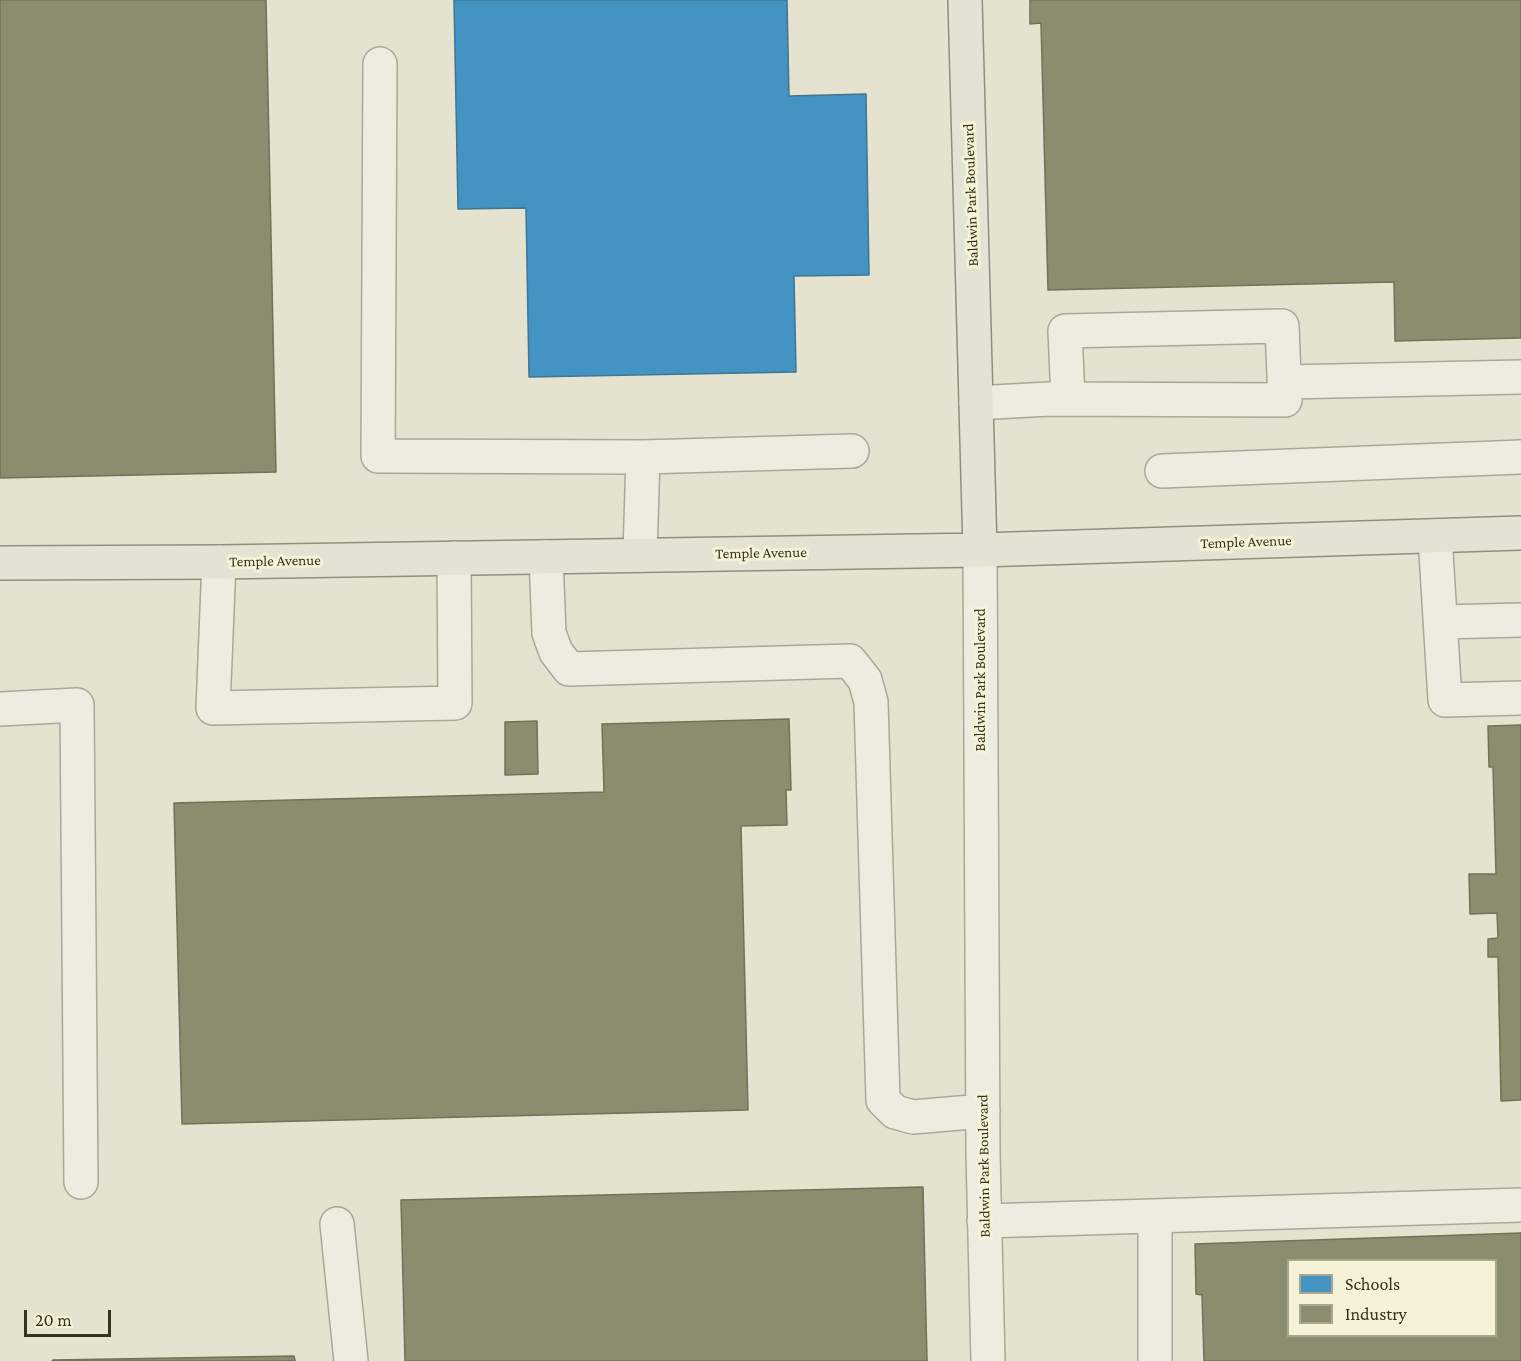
<!DOCTYPE html>
<style>
body{margin:0}
#map{position:relative;width:1521px;height:1361px;overflow:hidden;background:#e5e3d0;font-family:"Crimson Pro",serif}
canvas{display:block}
.legend{position:absolute;left:1287px;top:1259px;width:210px;height:78px;box-sizing:border-box;background:#f5f2d7;border:2px solid #aaa58e;margin:0;padding:8px 10px;list-style:none;font-size:18px;color:#393120}
.legend li{display:flex;align-items:center;gap:12px;height:30px}
.legend b{width:30px;border:2px solid #aaa58e}
.scale{position:absolute;left:24px;top:1310px;width:87px;height:27px;box-sizing:border-box;border:3px solid #393120;border-top:0;padding-left:8px;font-size:18px;line-height:21px;white-space:nowrap;color:#393120;-webkit-text-stroke:4px #f5f2d7;paint-order:stroke}
</style>
<div id="map">
<canvas width="1521" height="1361"></canvas>
<ul class="legend">
<li><b style="height:16px;background:#4393c3"></b>Schools</li>
<li><b style="height:16px;background:#8c8c6e"></b>Industry</li>
</ul>
<div class="scale">20 m</div>
</div>
<script>
const ctx = document.querySelector('canvas').getContext('2d');
ctx.lineJoin = 'round';
function fill(path, color) { ctx.fillStyle = color; ctx.fill(path, 'evenodd'); }
function strokePath(path, color, width, dash) { ctx.strokeStyle = color; ctx.lineWidth = width; ctx.lineCap = dash ? 'butt' : 'round'; ctx.setLineDash(dash || []); ctx.stroke(path); }
function drawText(font, color, halo, rows, align = 'center') {
  ctx.font = font + ' "Crimson Pro",serif'; ctx.lineWidth = 6; ctx.setLineDash([]); ctx.textBaseline = 'middle'; ctx.strokeStyle = halo; ctx.fillStyle = color; for (const [text, x, y, turn = 0] of rows) {
    ctx.save(); ctx.translate(x, y); ctx.rotate((+turn || 0) * Math.PI / 180); ctx.textAlign = isNaN(turn) ? turn : align; if (halo) ctx.strokeText(text, 0, 0); ctx.fillText(text, 0, 0); ctx.restore();
  }
}
const schools = new Path2D(`
 M454 0H787L789 96 866 94 869 275 794 276 796 372 529 377 526 208 458 209Z`);
fill(schools, '#4393c3');
strokePath(schools, '#407692', 1.5);
const industry = new Path2D(`
 M0 0H266L276 472 0 478Z
 M1030 0H1521V338L1395 341 1394 282 1048 290 1041 23 1030 24Z
 M789 719 791 790H786L787 825 741 826 748 1110 182 1124 174 803 604 792 602 724Z
 M537 721 538 774 505 775V722Z
 M1521 725V1100L1501 1101 1498 957H1488V939L1498 938 1497 913 1470 914 1469 874H1496L1493 767H1489L1488 726Z
 M923 1187 927 1361H405L401 1200Z
 M1521 1233V1361H1204L1202 1295 1196 1294 1195 1244ZM1288 1260H1496V1336H1288Z
 M294 1356 295 1361H52L53 1360Z`);
fill(industry, '#8c8c6e');
strokePath(industry, '#737157', 1.5);
const minor = new Path2D(`
 M380 64 378 456 643 457
 M1286 382 1521 377
 M976 403 1049 399 1285 400 1282 326 1065 331 1068 399
 M1162 471 1521 457
 M1435 536 1445 700 1521 698
 M980 550 983 1153 988 1361
 M640 555 643 457 852 451
 M546 557 549 633 556 652 569 669 850 661 865 680 871 702 883 1100 895 1112 913 1117 983 1111
 M219 562 213 708 455 703 454 558
 M1441 622 1521 620
 M0 709 77 705 81 1182
 M1155 1216V1361
 M984 1221 1521 1205
 M337 1224 351 1361`);
const major = new Path2D(`
 M965 0 980 550
 M0 563 219 562 980 550 1521 533`);
strokePath(minor, '#aaa798', 36);
strokePath(major, '#908d7f', 36);
strokePath(minor, '#eeece1', 33);
strokePath(major, '#e4e2d3', 33);
drawText('15px', '#393120', '#f5f2d7', [
 ["Baldwin Park Boulevard",971,195,-92],
 ["Temple Avenue",1246,542,-2],
 ["Temple Avenue",761,553,-1],
 ["Temple Avenue",275,561,-1],
 ["Baldwin Park Boulevard",980,680,-90],
 ["Baldwin Park Boulevard",984,1166,-91]
]);
</script>
